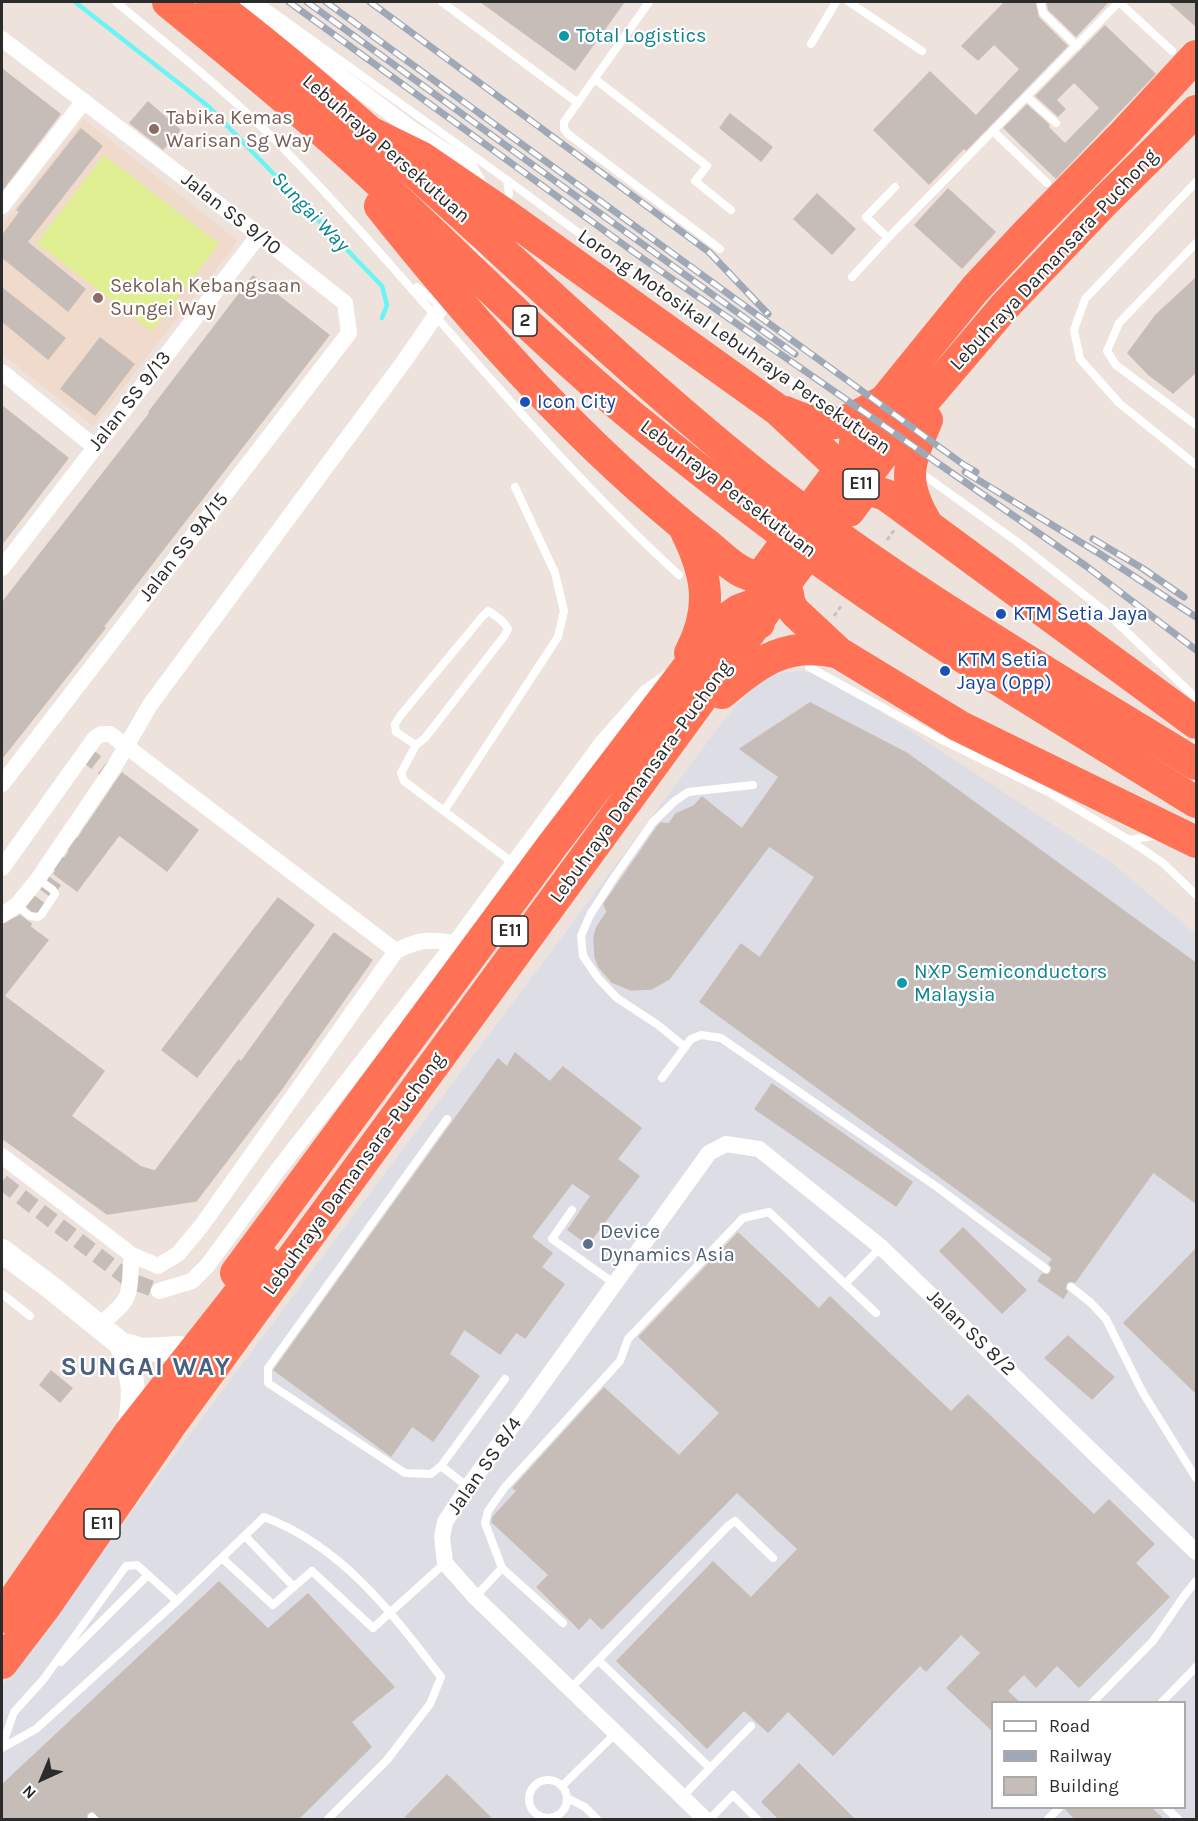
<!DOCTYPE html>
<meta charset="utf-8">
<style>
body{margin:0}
#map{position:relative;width:1198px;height:1821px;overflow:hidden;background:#ede2dc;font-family:Karla,sans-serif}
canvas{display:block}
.frame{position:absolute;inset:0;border:3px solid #2b2b2b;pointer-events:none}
.legend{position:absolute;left:991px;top:1701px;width:195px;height:108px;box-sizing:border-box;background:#fff;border:2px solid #aaa;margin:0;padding:8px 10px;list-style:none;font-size:18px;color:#2b2b2b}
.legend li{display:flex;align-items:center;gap:12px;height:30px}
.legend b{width:30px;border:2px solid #aaa}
.north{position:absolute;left:12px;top:1749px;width:60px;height:60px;-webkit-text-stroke:4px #fff;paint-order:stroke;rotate:224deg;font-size:16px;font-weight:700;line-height:24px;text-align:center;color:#2b2b2b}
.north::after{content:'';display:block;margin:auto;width:21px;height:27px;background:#2b2b2b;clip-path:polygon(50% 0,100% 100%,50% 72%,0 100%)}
</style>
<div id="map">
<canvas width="1198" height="1821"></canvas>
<div class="frame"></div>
<ul class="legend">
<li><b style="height:8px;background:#fff"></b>Road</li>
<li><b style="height:8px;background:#9fa8b6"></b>Railway</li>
<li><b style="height:16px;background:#c6bdb8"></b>Building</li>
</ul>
<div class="north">N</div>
</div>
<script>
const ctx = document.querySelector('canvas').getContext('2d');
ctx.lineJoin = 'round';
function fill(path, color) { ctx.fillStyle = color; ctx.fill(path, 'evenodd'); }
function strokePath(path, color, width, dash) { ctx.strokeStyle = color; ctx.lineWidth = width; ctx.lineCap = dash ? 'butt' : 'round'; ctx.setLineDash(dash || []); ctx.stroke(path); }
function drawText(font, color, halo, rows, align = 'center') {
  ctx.font = font + ' Karla,sans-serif'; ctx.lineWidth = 4.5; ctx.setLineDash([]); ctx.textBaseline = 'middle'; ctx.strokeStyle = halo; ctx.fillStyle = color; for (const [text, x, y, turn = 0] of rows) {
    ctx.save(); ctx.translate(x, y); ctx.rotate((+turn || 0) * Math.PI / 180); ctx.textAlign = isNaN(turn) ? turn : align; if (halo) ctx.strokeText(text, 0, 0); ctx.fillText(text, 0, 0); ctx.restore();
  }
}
fill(new Path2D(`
 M801 671 828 677 1113 864 1196 934V1819H2V1686L724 720 756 684 775 673ZM992 1702H1184V1808H992Z`), '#dddde6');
fill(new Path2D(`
 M84 119 238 241 93 426 2 354V225Z`), '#f0dacb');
fill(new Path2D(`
 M104 155 219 244 152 331 37 243Z`), '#e0ef91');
strokePath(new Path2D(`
 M75 2 208 106 382 286 387 305 382 318`), '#6af4f5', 4.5);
const building = new Path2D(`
 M481 2H624L575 70Z
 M1005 2H1035L1038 17 1067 46 966 150 964 148 929 184 874 130 930 72 976 116 1020 69 994 44 978 60 962 46Z
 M1047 2H1108L1076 36 1049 10Z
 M1169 2H1197V27Z
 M1105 26 1155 74 1056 178 1004 128 1027 105 1049 125 1048 127 1065 144 1100 108 1074 82 1056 100 1065 109 1058 116 1036 96Z
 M2 69 60 114 2 190Z
 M148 102 180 130 163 149 130 123Z
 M730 114 772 147 761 161 720 128Z
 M81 129 102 146 27 242 85 289 68 311 2 257V236L20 212 17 210Z
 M948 189 995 232 962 268 915 225Z
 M817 194 855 229 832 254 794 219Z
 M253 276 329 335 103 627 105 628 2 758V603L150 413 149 412Z
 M1197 277V371L1173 393 1149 375 1128 353 1156 315Z
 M2 288 65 338 48 359 2 321Z
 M100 338 134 364 95 415 61 389Z
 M2 406 68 458 2 544Z
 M810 703 908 754 1197 964V1204L1153 1172 1075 1282 1069 1281 1066 1284 1065 1289 1067 1292 1063 1298 1038 1281 1042 1274 1048 1275 1051 1272 1052 1267 1049 1264 1053 1259 700 1002 741 944 760 958 815 877 769 846 669 979 651 989 631 990 612 982 599 967 595 957 594 937 597 927 607 912 604 904 658 826 661 823 669 824 676 814 694 806 702 797 742 829 779 777 740 749Z
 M122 773 198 830 167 871 119 835 77 891 54 874Z
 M278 898 314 925 197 1077 162 1050Z
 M17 917 48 940 4 996 104 1071 71 1116 141 1167 155 1171 239 1060 241 1062 334 933 372 960 280 1091 196 1201 107 1214 2 1138V925Z
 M515 1053 550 1082 563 1067 641 1128 617 1159 639 1176 588 1244 568 1230 591 1196 572 1183 531 1237 552 1253 541 1267 564 1284 525 1338 516 1332 500 1354 464 1329 449 1354 479 1376 433 1441 412 1426 391 1456 274 1370 498 1059 507 1067Z
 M772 1084 912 1182 896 1206 755 1109Z
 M963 1228 1026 1290 1002 1313 940 1251Z
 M738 1233 819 1309 830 1297 951 1412 968 1395 1094 1515 1109 1500 1154 1544 1135 1563 1169 1597 1079 1687 1057 1665 1036 1687 1024 1674 1007 1691 1019 1702H993V1731L947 1688 981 1653 961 1634 926 1671 920 1665 833 1755 788 1711 768 1732 744 1710 707 1748 617 1661 713 1562 751 1598 798 1549 737 1492 602 1629 590 1617 579 1629 537 1587 549 1575 492 1522 493 1517 517 1491 513 1488 604 1388 679 1456 720 1413 639 1337Z
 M1197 1248V1394L1124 1323Z
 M1068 1336 1114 1377 1092 1399 1045 1358Z
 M51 1371 72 1388 60 1402 40 1385Z
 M219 1582 268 1629 308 1594 394 1687 351 1722 371 1747 297 1820H101L93 1811 87 1813 86 1820H2V1785Z
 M799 1764 855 1820H780L762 1802Z
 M447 1775 493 1820H403Z
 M1065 1808H1151L1164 1820H1076Z`);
fill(building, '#c6bdb8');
strokePath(building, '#c9bdb6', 1.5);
strokePath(new Path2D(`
 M2 951 122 790 120 781 84 753
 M2 1182 131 1281 159 1291`), '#c6bdb9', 16, [16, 8]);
strokePath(new Path2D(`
 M887 540 895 529
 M834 616 842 605`), '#c4c4c4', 3, [4.5, 3]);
strokePath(new Path2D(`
 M116 2C171 48 229 93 280 145 417 285 534 443 679 575
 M259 2 507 180 667 298 753 354 835 413
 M442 2 578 103
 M649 2 564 122V129L568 134 720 249
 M849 2 922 51
 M1119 2 1172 51
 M1041 4 1043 13 1077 46
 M811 44 836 2
 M595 79 707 166 695 181 731 210
 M1027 97 1056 123
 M993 131 1047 183
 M1196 182 1085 299 1074 330 1080 359 1119 403 1196 465
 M505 208 509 194 507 180
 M888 238 866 217 895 187
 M1196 243 1119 323 1107 351 1116 365 1196 425
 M852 277 888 238 1119 2
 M417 287 442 307
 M917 470 1016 541 1107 613 1196 698
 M809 667 942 740 1052 794 1129 840 1163 863 1196 895
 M416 745 396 732 395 724 400 716 482 617 488 611C495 615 504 621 508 629L505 635 425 738 416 745 401 773 404 781 513 863
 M444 811 558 637 564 611 555 573 515 487
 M1129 840 1159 835
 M17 905 30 916 38 917 41 915 55 894 53 890 38 879
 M685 1047 658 1025 617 998 598 978 583 956 581 936 590 915 615 876 653 822 675 801 688 792 753 785
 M662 1078 691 1039 701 1035 721 1038 937 1187 1046 1269
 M572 1210 552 1239 615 1284
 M845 1284 881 1247
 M1071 1287 1090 1302 1106 1319 1143 1393 1196 1478
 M2 1294 30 1316
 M441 1466 431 1474 405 1473 268 1383V1368L447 1119
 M468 1487 441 1466 505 1379
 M245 1536 294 1587
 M222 1558 273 1605 312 1571 373 1628 445 1563
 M502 1568 485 1523 488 1511 505 1487 620 1361 628 1339 743 1218 769 1212 876 1313
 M475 1597 502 1568 563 1623
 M598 1660 710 1768 751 1726
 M61 1662 148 1575
 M570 1689 728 1526 735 1521 773 1558
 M1093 1702 1153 1641 1184 1596 1196 1581
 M1162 1702 1196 1667
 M2 1746 14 1712 43 1680 126 1566 137 1565 177 1601 264 1517C342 1546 392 1613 441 1677L430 1704 387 1760 327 1820
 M2 1748 36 1729 177 1601
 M529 1799a19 19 0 1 1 38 0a19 19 0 1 1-38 0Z
 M562 1786 616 1733
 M682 1797 710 1768
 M567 1798 585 1807 598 1820
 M1166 1808 1179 1820
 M92 1817 95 1820
 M709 1820 733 1795 758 1820
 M1047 1820 1059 1808`), '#fff', 8);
strokePath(new Path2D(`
 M243 2 410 128 469 167 483 191
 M2 39 259 235 345 303 349 333 2 784
 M2 206 84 101
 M2 372 95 447
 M2 568 259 235
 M2 868 95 738 102 734H110L396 951 202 1225 178 1254 158 1266 132 1255 2 1156
 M2 915 17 905 38 879 114 767 150 705 405 360 460 280 478 248 484 228
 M396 951C420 939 428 939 455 943L602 743 647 692 669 677
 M159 1291 192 1281 207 1266 277 1171 455 943
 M100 1327C106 1318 116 1312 123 1303 133 1290 129 1270 132 1255
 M706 1820 475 1597 445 1563 442 1537 445 1522 468 1487 709 1153 726 1144 759 1149 881 1247 1196 1552`), '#fff', 16);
strokePath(new Path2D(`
 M2 1251 49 1286 121 1344 143 1350 180 1348
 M121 1344C136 1384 135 1393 128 1435`), '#fff', 24);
strokePath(new Path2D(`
 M168 2C232 54 297 107 358 163 450 247 537 338 633 417 710 479 788 540 869 595 976 668 1087 734 1196 802
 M212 2C395 141 555 309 732 455 876 574 1038 667 1196 764
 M370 132 421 157 503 213 778 410 834 462 837 468 835 476 762 575 759 623
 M380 206C477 328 582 446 705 543 721 555 742 580 762 575
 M785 412C826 430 841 427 878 404
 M927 420C908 464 901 481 927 524
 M861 494 854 458 855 442 884 401 975 289 1030 230 1121 137 1196 56
 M849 511 861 495 870 490 886 495 1196 723
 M685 529C707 573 714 608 690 653
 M788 594 790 605 795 612 839 653 959 726 1196 842
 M722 693C759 661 788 640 839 653
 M236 1273 551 847 711 637 728 618 739 610 778 596
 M2 1617 128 1435 265 1261
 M2 1663 47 1604 172 1423 793 573 914 413 1005 306 1107 199 1196 111`), '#ff7256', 32);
const rail = new Path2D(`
 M289 2 642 258 1086 566 1196 650
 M307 2 795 354
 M326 2 964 465 976 472
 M370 2 709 252 768 314
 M965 472 1100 554 1196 617
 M1093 539 1142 568 1184 597`);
strokePath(rail, '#9fa8b6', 7);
strokePath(rail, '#fff', 4.5, [14]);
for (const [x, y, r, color] of [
 [564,36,6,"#0f9aa8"],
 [154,129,6,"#8d6e63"],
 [98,298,6,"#8d6e63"],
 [525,402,6,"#1a4fb4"],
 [1001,614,6,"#1a4fb4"],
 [945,671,6,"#1a4fb4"],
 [902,983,6,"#0f9aa8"],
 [588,1244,6,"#5c6f8a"]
]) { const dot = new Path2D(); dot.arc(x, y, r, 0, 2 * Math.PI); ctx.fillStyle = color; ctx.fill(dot); strokePath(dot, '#fff', 2); }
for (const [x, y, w] of [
 [525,321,24],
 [861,484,36],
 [510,931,36],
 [102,1524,36]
]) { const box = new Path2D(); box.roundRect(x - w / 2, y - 15, w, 30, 4.5); ctx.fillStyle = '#fff'; ctx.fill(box); strokePath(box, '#2b2b2b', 1.5); }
drawText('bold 18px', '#2b2b2b', null, [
 ["2",525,321],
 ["E11",861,484],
 ["E11",510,931],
 ["E11",102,1524]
]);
drawText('20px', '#0d838f', '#fff', [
 ["Total Logistics",576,36],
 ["NXP Semiconductors",914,972],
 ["Malaysia",914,995]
], 'left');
drawText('20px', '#785e54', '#fff', [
 ["Tabika Kemas",166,118],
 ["Warisan Sg Way",166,141],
 ["Sekolah Kebangsaan",110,286],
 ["Sungei Way",110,309]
], 'left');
drawText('20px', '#2b2b2b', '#fff', [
 ["Lebuhraya Persekutuan",386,149,41],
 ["Jalan SS 9/10",231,214,38],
 ["Lebuhraya Damansara–Puchong",1054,260,-47],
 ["Lorong Motosikal Lebuhraya Persekutuan",734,342,35],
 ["Jalan SS 9/13",130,401,-52],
 ["Lebuhraya Persekutuan",728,489,37],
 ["Jalan SS 9A/15",184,547,-52],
 ["Lebuhraya Damansara–Puchong",641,782,-54],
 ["Lebuhraya Damansara–Puchong",354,1174,-54],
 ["Jalan SS 8/2",971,1333,44],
 ["Jalan SS 8/4",485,1466,-55]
]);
drawText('20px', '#164399', '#fff', [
 ["Icon City",537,402],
 ["KTM Setia Jaya",1013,614],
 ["KTM Setia",957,660],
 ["Jaya (Opp)",957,683]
], 'left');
drawText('20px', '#4e5e75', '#fff', [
 ["Device",600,1232],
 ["Dynamics Asia",600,1255]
], 'left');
drawText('italic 21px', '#08838d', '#fff', [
 ["Sungai Way",310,212,46]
]);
ctx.letterSpacing = '1.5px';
drawText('bold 26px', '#49607e', '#fff', [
 ["SUNGAI WAY",146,1368]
]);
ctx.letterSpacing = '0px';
</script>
